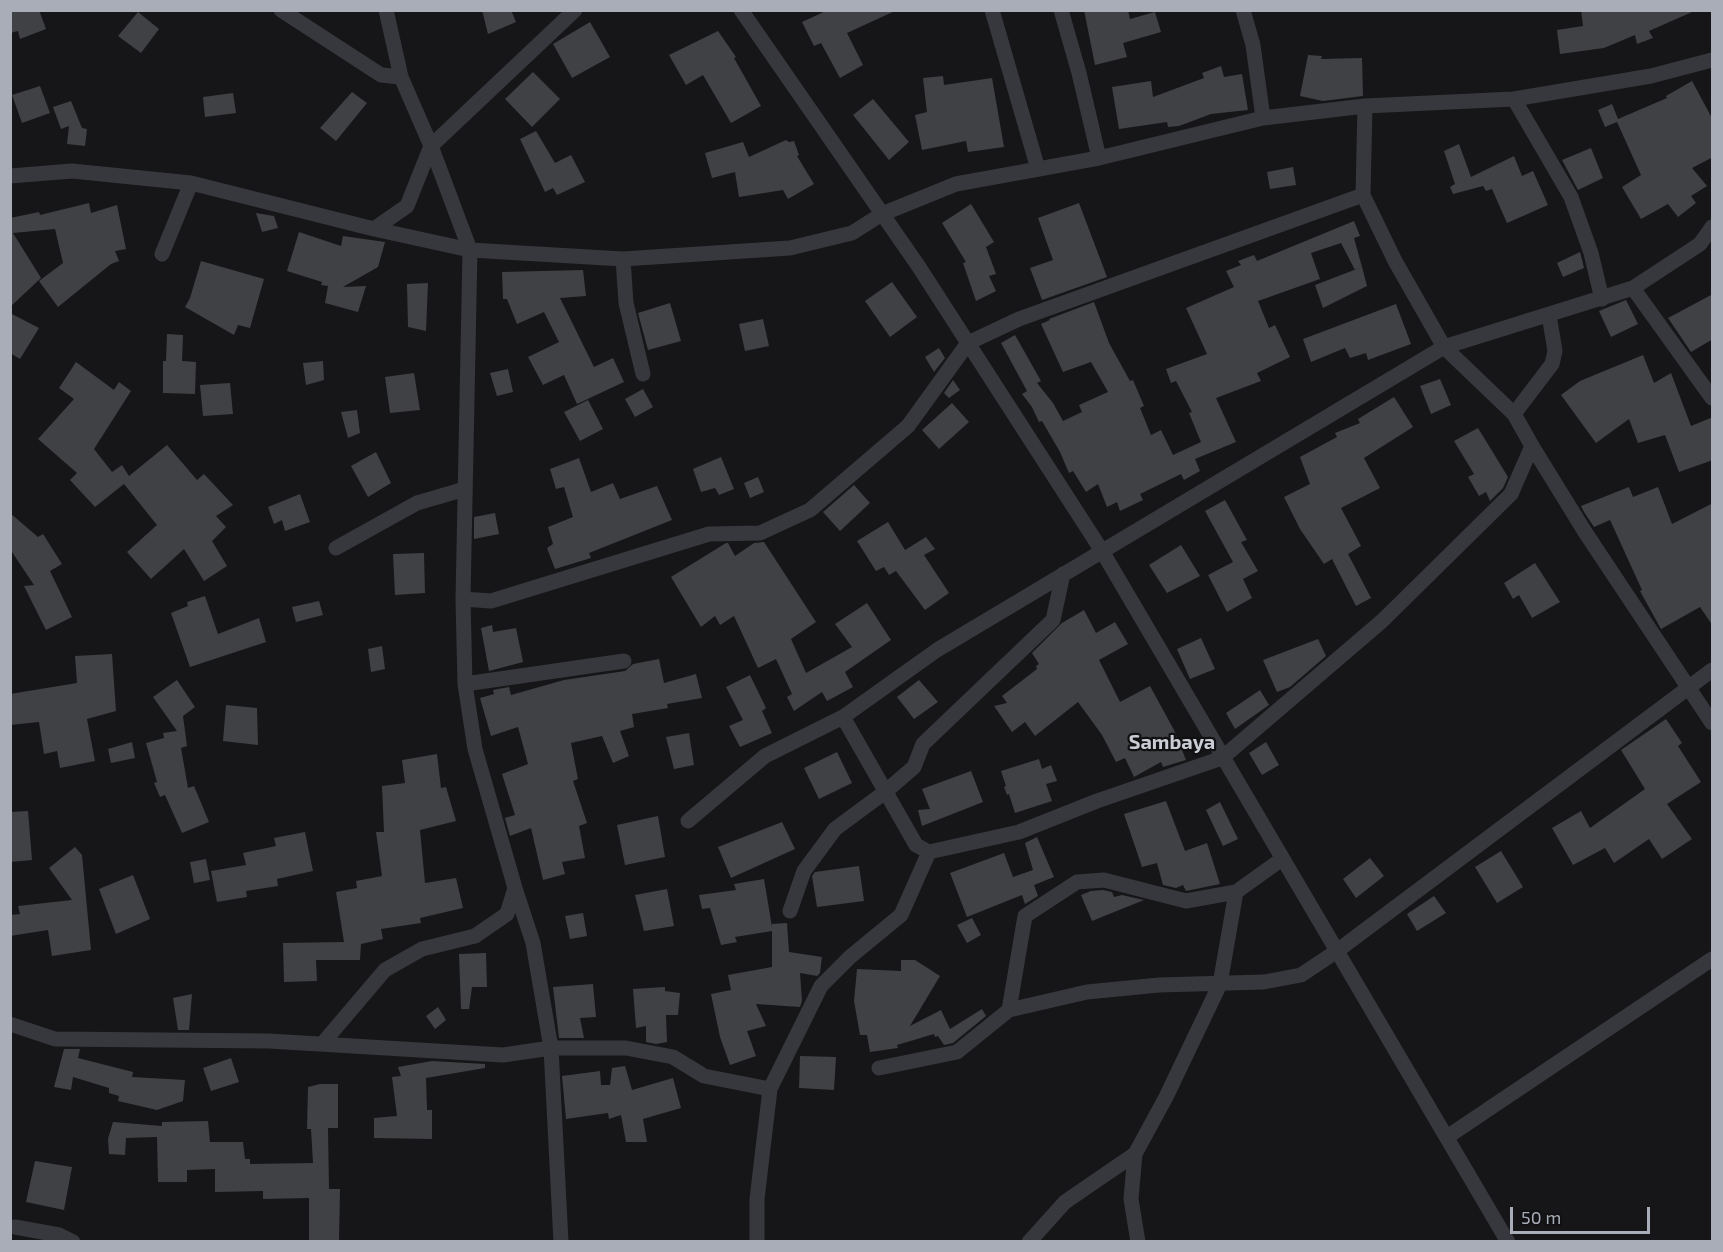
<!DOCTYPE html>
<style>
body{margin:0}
#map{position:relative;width:1723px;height:1252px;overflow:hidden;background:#161618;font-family:"Exo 2",sans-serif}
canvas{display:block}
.frame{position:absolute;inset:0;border:12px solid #a8adb8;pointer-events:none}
.scale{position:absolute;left:1510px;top:1207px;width:140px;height:27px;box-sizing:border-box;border:3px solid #a8adb8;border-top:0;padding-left:8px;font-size:18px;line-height:21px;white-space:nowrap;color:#a8adb8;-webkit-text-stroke:4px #111113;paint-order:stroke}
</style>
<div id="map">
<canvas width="1723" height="1252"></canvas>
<div class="frame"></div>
<div class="scale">50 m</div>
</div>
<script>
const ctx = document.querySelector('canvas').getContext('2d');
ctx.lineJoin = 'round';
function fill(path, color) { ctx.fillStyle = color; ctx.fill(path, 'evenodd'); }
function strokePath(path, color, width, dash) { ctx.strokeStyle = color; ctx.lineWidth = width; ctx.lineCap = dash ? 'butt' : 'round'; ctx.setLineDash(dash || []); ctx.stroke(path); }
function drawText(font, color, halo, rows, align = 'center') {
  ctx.font = font + ' "Exo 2",sans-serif'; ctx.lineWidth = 4.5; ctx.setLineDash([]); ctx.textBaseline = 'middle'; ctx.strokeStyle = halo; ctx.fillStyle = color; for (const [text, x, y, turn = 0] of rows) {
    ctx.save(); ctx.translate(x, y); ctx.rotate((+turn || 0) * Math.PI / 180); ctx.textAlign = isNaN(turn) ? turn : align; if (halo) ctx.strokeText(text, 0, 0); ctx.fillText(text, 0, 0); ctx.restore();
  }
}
fill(new Path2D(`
 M10 10H39L46 29 20 39 18 31 10 33Z
 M482 10H511L516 22 488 34Z
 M828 10H897L847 33 863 65 840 78 821 43 814 46 802 22Z
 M1084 10H1128L1130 19 1155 12 1161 32 1123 43 1127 57 1095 65Z
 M1581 10H1692V12L1649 31 1653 38 1637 44 1635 35 1604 48 1560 54 1557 30 1583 26Z
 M138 12 159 29 141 53 118 36Z
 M590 22 610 57 572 78 553 44Z
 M718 31 736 57 734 58 761 106 731 123 703 75 686 85 669 55Z
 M1308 55 1322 56 1321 59 1362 58 1363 96 1323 101 1300 96Z
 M1221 66 1224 77 1242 74 1248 110 1211 114 1179 126 1168 127 1167 122 1119 129 1112 87 1151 81 1153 97 1204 78 1202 73Z
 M533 72 560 99 532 127 505 99Z
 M943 76 944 85 992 78 1004 147 968 152 966 141 922 150 915 115 927 112 923 78Z
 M1692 81 1713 120V157L1692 168 1707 186 1691 196 1696 203 1678 217 1668 204 1641 219 1622 187 1641 175 1617 122 1605 127 1598 110 1612 104 1618 119 1667 98 1666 96Z
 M40 86 50 113 22 123 12 95Z
 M352 92 367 103 336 141 320 128Z
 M233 93 236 113 205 117 203 97Z
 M873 99 909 142 889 160 853 115Z
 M71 101 82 128 87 129 85 146 67 144 69 126 61 129 53 107Z
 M536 131 555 163 571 155 585 182 557 195 553 188 545 192 520 139Z
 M786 140 789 142 794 141 799 155 797 156 814 184 788 199 783 190 739 197 735 172 712 178 705 153 743 142 749 157Z
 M1459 144 1471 177 1514 156 1522 176 1533 171 1548 205 1507 223 1492 189 1486 191 1483 186 1453 194 1450 187 1455 184 1444 151Z
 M1591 148 1603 178 1578 190 1562 160Z
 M1293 167 1296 185 1270 189 1267 172Z
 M89 203 91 213 117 205 126 249 115 251 119 261 111 264 58 307 39 281 63 263 55 229 13 233 41 278 10 307V218L39 212 40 215Z
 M1079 203 1107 277 1042 300 1030 268 1053 260 1038 218Z
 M971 204 994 242 986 247 996 274 989 276 996 291 976 301 963 263 966 262 942 223Z
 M256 213 274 216 278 228 262 232Z
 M1354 221 1360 236 1354 238 1362 267 1355 270 1341 243 1311 253 1320 279 1258 301 1269 328 1275 325 1290 357 1257 373 1261 381 1216 398 1236 442 1195 459 1200 471 1184 480 1181 474 1140 494 1143 500 1120 511 1117 502 1107 507 1098 484 1086 492 1073 471 1069 473 1060 452 1042 421 1039 422 1032 407 1022 394 1027 391 1001 343 1015 335 1041 381 1037 383 1053 403 1063 421 1082 412 1079 405 1108 392 1091 362 1063 372 1041 324 1050 320 1049 319 1094 302 1109 343 1130 381 1133 380 1144 406 1140 408 1151 435 1161 430 1173 455 1201 442 1189 413 1192 412 1176 381 1171 383 1166 369 1207 354 1186 308 1234 287 1226 271 1241 265 1238 261 1254 255 1257 261Z
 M299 232 341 246 343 236 385 242 378 267 343 287 366 286 358 312 325 303 328 286 321 285 322 282 287 271Z
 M1580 252 1584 268 1563 277 1557 263Z
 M201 261 264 279 250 328 238 325 234 335 185 307 190 298Z
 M1362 267 1367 286 1323 308 1315 285Z
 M583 270 586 296 560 298 594 367 613 358 624 382 577 404 564 375 543 385 528 357 559 342 544 312 517 324 507 299H503L502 272Z
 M892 282 917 317 890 337 865 301Z
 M428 283 426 331 408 327 407 284Z
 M1713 294V339L1691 352 1668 318Z
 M1626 300 1638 324 1611 337 1599 311Z
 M670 303 681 341 648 350 638 313Z
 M1396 304 1411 344 1368 360 1366 353 1350 358 1345 348 1311 362 1303 339Z
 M10 313 39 328 20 359 10 353Z
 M763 319 769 346 745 351 739 324Z
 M167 334 183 335 182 361 196 362 195 394 163 393V361H166Z
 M939 348 945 358 934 372 925 357Z
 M1643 355 1654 383 1671 373 1691 426 1713 417V460L1679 472 1665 435 1638 443 1629 419 1596 443 1561 395 1580 381Z
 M323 361 324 380 306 385 303 363Z
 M76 362 114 390 119 382 131 391 94 449 112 472 122 465 129 476 167 445 197 480 204 474 233 505 216 516 226 527 212 541 227 566 204 581 184 549 151 579 127 552 157 525 124 484 95 507 70 480 77 473 38 439 74 399 59 388Z
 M508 369 513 392 497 396 490 373Z
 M414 373 420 410 390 413 385 377Z
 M1440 379 1451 405 1431 414 1420 386Z
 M953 380 960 390 949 398 944 393Z
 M230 383 233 414 203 416 200 385Z
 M643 389 653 407 635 417 625 399Z
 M1394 397 1413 427 1364 458 1380 488 1341 508 1361 546 1348 554 1371 598 1356 606 1332 559 1324 564 1300 529 1284 497 1310 484 1300 457 1337 437 1335 433 1360 423 1358 419Z
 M588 400 603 429 580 441 564 412Z
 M952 403 969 422 939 449 922 430Z
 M357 410 360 433 348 438 341 412Z
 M1478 428 1508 477 1503 488 1490 501 1486 492 1479 496 1468 477 1474 474 1454 441Z
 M376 452 391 483 368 497 351 466Z
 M721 457 734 489 719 495 715 488 701 492 693 469Z
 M579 458 591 492 613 483 620 499 657 486 672 520 589 553 591 558 555 569 547 548 553 544 548 527 573 517 564 487 556 489 550 469Z
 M758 477 764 492 750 498 744 483Z
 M854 485 870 503 840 531 823 512Z
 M1629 487 1633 497 1658 487 1672 524 1713 503V626L1700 607 1661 629 1640 591 1642 590 1610 520 1594 527 1584 512 1581 506Z
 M300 494 310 522 285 531 282 520 274 524 268 507Z
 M1225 500 1247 540 1241 542 1258 571 1243 579 1252 598 1227 612 1208 575 1233 562 1205 511Z
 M10 513 38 537 43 534 62 564 50 571 72 617 46 630 24 586 34 585 10 549Z
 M495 513 499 534 474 539V517Z
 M888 522 905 550 926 537 935 549 924 555 949 593 925 610 896 571 889 575 884 567 876 571 857 541Z
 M764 542 816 622 791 639 806 673 852 647 835 624 867 603 891 640 845 672 853 687 827 701 822 692 794 711 787 697 792 694 776 659 758 668 734 616 720 625 715 616 701 627 671 577 726 543H728L735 556 754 543Z
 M1181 545 1200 576 1167 593 1149 565Z
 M424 553 425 593 395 595 393 554Z
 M1535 563 1560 602 1532 618 1519 595 1513 599 1504 583Z
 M205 596 218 634 259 618 266 642 190 667 171 613 188 606 187 602Z
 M319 601 323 615 296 622 292 607Z
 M1084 610 1096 633 1115 622 1128 644 1099 660 1120 702 1150 686 1174 730 1186 760 1163 767 1161 762 1134 777 1125 758 1116 762 1102 735 1078 702 1035 736 1025 722 1012 732 994 706 1007 703 1002 696 1037 669 1036 666 1039 664 1032 653 1062 623Z
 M492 625 493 632 516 628 523 662 489 671 481 628Z
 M1201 638 1215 669 1190 679 1177 649Z
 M1318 639 1326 656 1290 687 1277 692 1263 660Z
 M382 646 385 669 371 672 368 649Z
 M112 654 116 711 87 719 95 761 60 768 57 751 44 754 39 722 10 725V694L77 683 75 656Z
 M659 659 664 683 696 674 702 698 667 704 668 708 632 714 634 727 620 731 629 756 613 763 602 736 571 743 578 779 573 781 587 823 579 826 585 858 562 862 565 874 543 880 531 828 510 836 505 818 515 815 502 774 528 764 518 727 491 736 480 698 494 694 493 690 509 687 511 695 564 680 625 671 633 664Z
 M750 675 766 708 762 711 772 733 740 747 729 726 743 720 726 687Z
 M177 680 195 707 183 716 187 746 181 748 188 788 194 786 209 822 182 833 165 795 160 797 154 783 157 782 146 743 164 738 163 733 177 731 153 697Z
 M919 680 938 702 914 719 897 697Z
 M1260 690 1269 705 1235 729 1226 713Z
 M226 705 257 708 258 745 223 741Z
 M1666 719 1682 743 1678 746 1701 782 1667 804 1692 839 1662 859 1649 839 1614 863 1605 848 1573 865 1552 828 1581 811 1590 828 1645 789 1621 750Z
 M689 733 694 765 674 769 666 737Z
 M132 742 135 758 111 763 108 749Z
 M1266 742 1279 765 1262 775 1249 753Z
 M837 752 852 783 819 799 804 768Z
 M437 754 441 788 446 787 456 821 420 830 425 883 456 878 463 908 420 918 421 923 381 929 383 939 361 944 360 960H316L317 981 284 982 283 943 344 942 336 892 357 888 356 881 382 876 376 832H384L382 786 405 783 402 760Z
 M1039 759 1042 769 1051 765 1057 781 1046 784 1052 801 1015 813 1009 794 1007 795 1004 787 1006 786 1001 771Z
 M971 771 983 802 922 826 918 810 930 809 922 789Z
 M1166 801 1185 851 1207 843 1220 884 1186 891 1183 885 1176 888 1163 885 1157 863 1142 867 1124 814Z
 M1220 802 1238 839 1223 846 1206 810Z
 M28 811 32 860 10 862V812Z
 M658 816 665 857 625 865 617 825Z
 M782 822 795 849 731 878 718 847Z
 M305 832 313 871 277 879 278 886 246 891 247 897 217 902 211 871 246 865 243 853 276 846 274 838Z
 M1037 837 1054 877 1034 885 1038 896 1025 904 1022 895 967 917 950 873 1004 853 1013 877 1033 870 1025 843Z
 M75 847 82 855 91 950 52 956 48 930 10 936V915L20 914 18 906 72 900 49 868Z
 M1501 851 1523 887 1497 903 1475 867Z
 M1370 858 1384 876 1356 898 1343 879Z
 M206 859 210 880 194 883 190 862Z
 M859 866 864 901 817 907 812 876 815 872Z
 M133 875 150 919 116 934 99 889Z
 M764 879 772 927V924L787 923 789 952 822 957 820 973 817 976 800 973 802 1001 800 1007 756 1004 766 1026 747 1031 756 1056 730 1065 720 1037 711 994 731 990 728 975 772 967V931L735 937 737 942 721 945 710 908 702 909 699 895 736 890 734 884Z
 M667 889 674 926 644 931 635 895Z
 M1103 890 1112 892 1114 897 1122 895 1144 900 1092 921 1081 895 1091 891Z
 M1434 896 1446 913 1417 931 1407 914Z
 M583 913 587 936 570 939 565 916Z
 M972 918 981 935 967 943 957 925Z
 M486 953 487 987H472L469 1009H461L459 954Z
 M901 960H915L940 976 910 1026 941 1010 950 1029 982 1009 986 1016 953 1043 944 1045 938 1036 935 1037 934 1034 897 1045 898 1048 870 1052 867 1035H860L854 1001 857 969 901 971Z
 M593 984 596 1017 580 1018 584 1038H559L553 987Z
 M665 987V991L680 993 678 1015H666L667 1042 656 1044 646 1042V1026L636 1028 633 989Z
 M192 994 189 1030H178L173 998Z
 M438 1007 446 1020 435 1029 426 1016Z
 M64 1049H80L78 1058 133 1072 132 1077 185 1080 183 1101 157 1110 118 1101 119 1096 109 1093V1088L73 1077 71 1090 54 1087Z
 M800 1056 836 1057 834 1090 799 1088Z
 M231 1058 239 1082 211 1091 203 1068Z
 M432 1061 485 1064V1068L426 1078 427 1110H432V1139L374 1138V1118L397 1116 392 1077 401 1076 398 1067Z
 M625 1066 632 1090 673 1078 681 1108 643 1119 647 1142H626L621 1115 609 1119 608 1113 566 1119 562 1076 600 1071 601 1085H610L612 1068Z
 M320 1084H338V1128H328L329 1189H340L339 1242H309V1198L263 1199V1191L215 1192V1169L187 1170V1182H158L157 1137 126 1138 125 1155 109 1154 108 1139 113 1122 162 1126V1122L208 1121 210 1142H243L245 1159H250V1164L313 1163 311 1129H307L308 1087Z
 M35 1161 72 1167 64 1210 26 1202Z`), '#404145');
strokePath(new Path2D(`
 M281 10 381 75 401 77
 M386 10 401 77 431 146 470 250 463 599 465 684 475 749 515 888 533 943 551 1048 561 1242
 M741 10 919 267 1102 551 1508 1242
 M992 10 1038 169
 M1061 10 1079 73 1099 158
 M1243 10 1253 45 1263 118
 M1514 99 1571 197 1591 253 1602 299
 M1365 106 1363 195 1395 261 1444 347 1514 414
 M10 176 72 171 191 183 374 229 470 250 623 259 790 248 852 233 882 214 956 184 1099 158 1263 118 1365 106 1514 99 1651 76 1712 60
 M374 229 407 206 431 146 575 10
 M162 254 191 183
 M623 259 626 303 643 374
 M1633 288 1712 398
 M1532 446 1585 532 1712 723
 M336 548 417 503 465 489
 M463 599 491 601 709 534 760 533 810 510 908 426 968 343 1019 319 1363 195
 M465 684 624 661
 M843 717 916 845 929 852 1019 832 1097 801 1222 758 1382 621 1511 494 1532 446 1514 414 1552 364 1555 351 1549 315
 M688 821 765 756 843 717 937 650 1444 347 1633 288 1700 244 1712 227
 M790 911 804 871 835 829 885 792 914 767 923 744 1053 620 1063 574
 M1009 1010 1087 992 1159 985 1264 982 1301 975 1337 951 1712 670
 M10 1024 55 1039 269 1041 503 1055 551 1048H626L673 1057 704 1076 770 1089
 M322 1044 385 970 422 949 475 936 507 914 515 888
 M879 1068 957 1052 1009 1010 1025 916 1077 882 1104 880 1186 901 1236 892 1282 859
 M1447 1137 1712 959
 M15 1227 59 1235 73 1242
 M757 1242V1199L770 1089 821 986 850 957 901 915 929 852
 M1029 1242 1065 1202 1135 1154
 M1138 1242 1131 1199 1135 1154 1166 1097 1220 984 1236 892`), '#37383d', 15);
drawText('bold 20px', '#c9ccd4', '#111113', [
 ["Sambaya",1172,742]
]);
</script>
